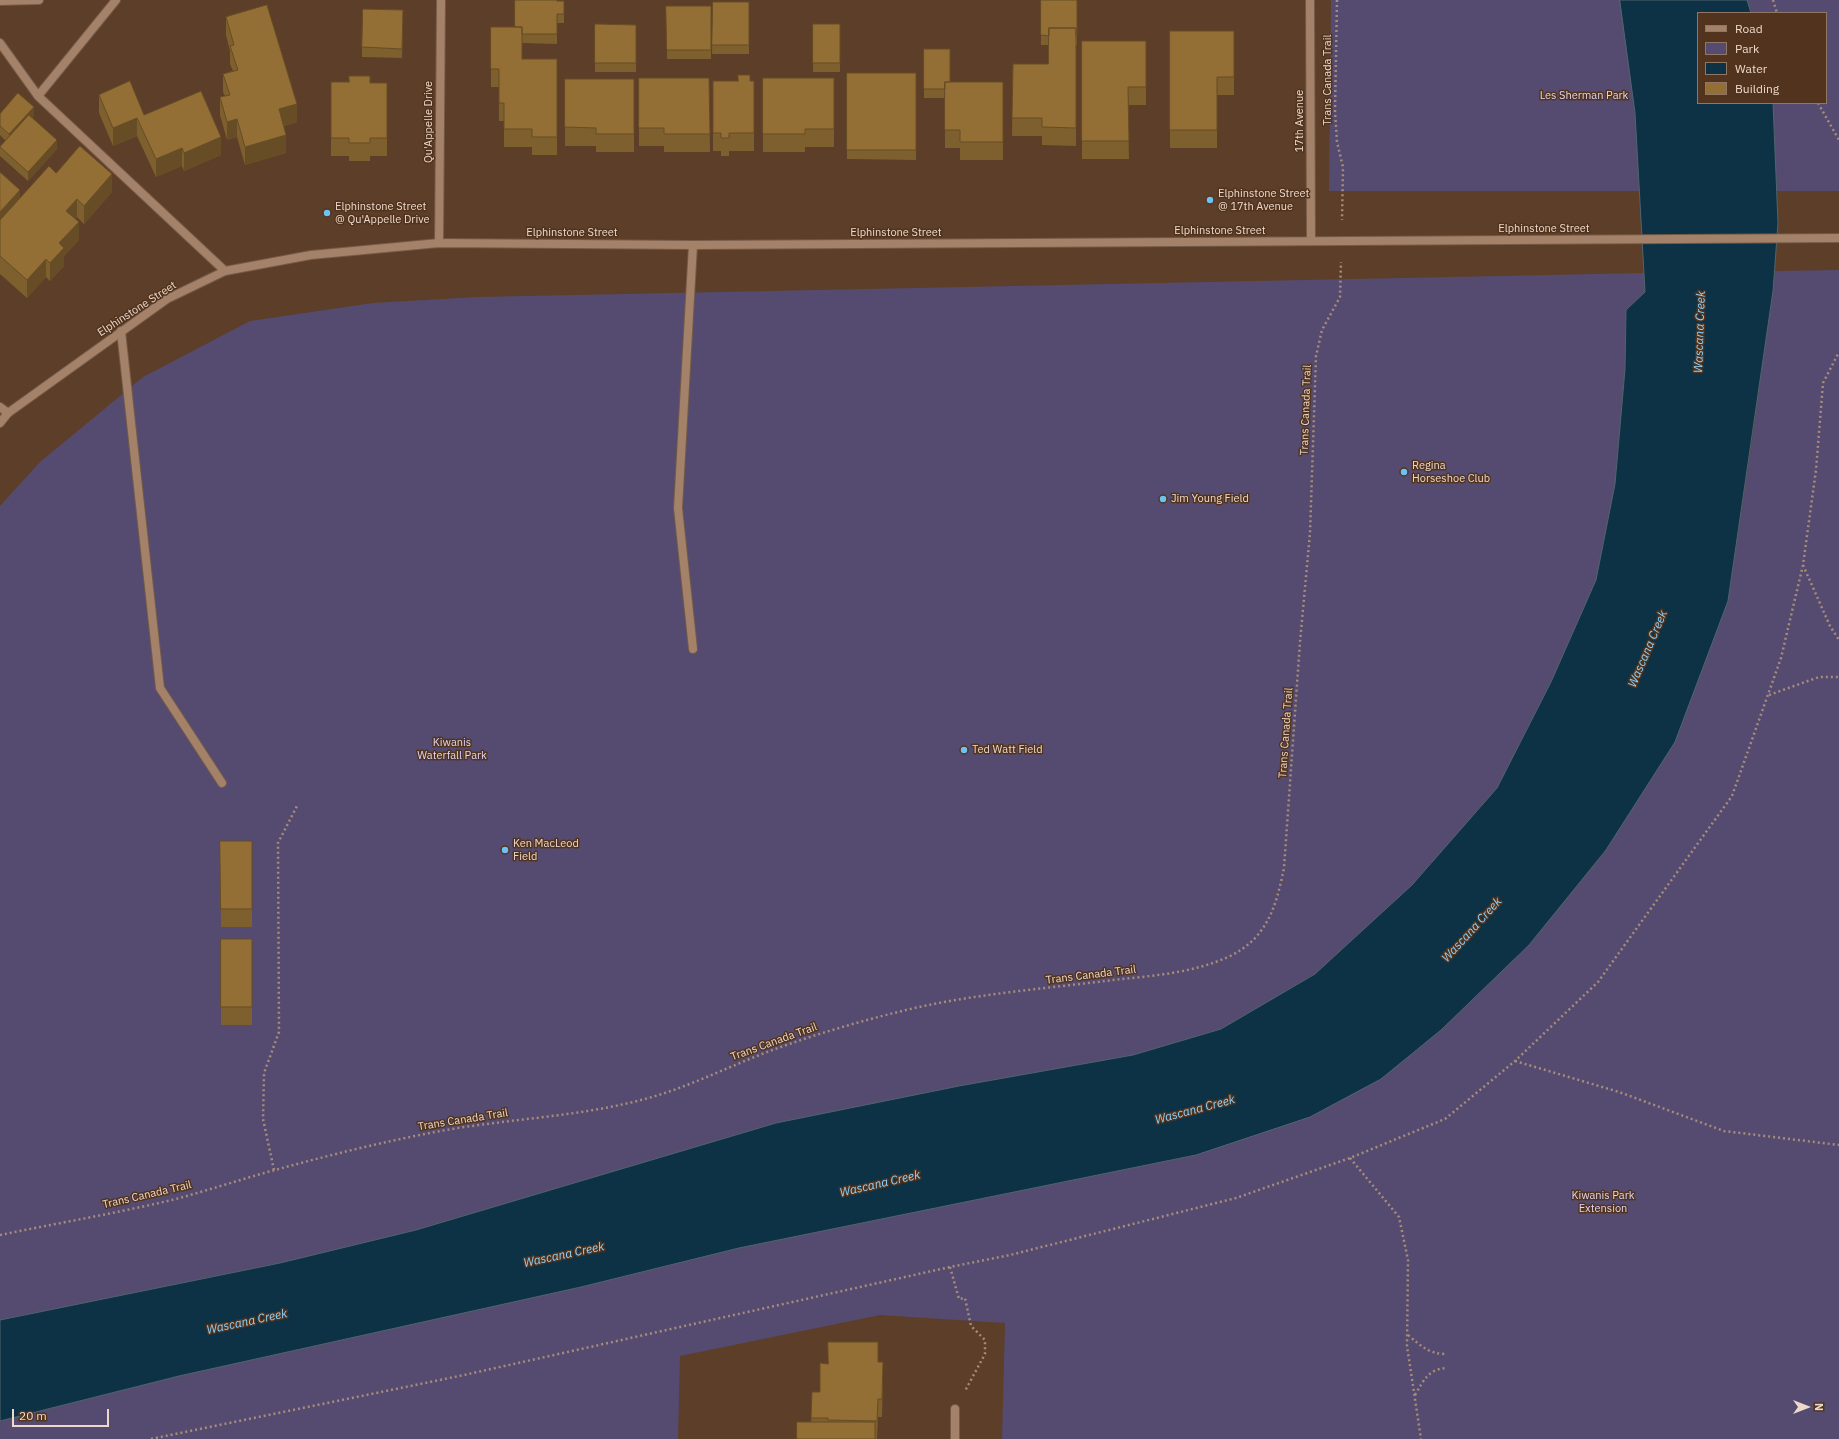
<!DOCTYPE html>
<style>
body{margin:0}
#map{position:relative;width:1839px;height:1439px;overflow:hidden;background:#5d3e28;font-family:"IBM Plex Sans",sans-serif}
canvas{display:block}
.legend{position:absolute;left:1697px;top:12px;width:130px;height:92px;box-sizing:border-box;background:#52341e;border:1px solid #907664;margin:0;padding:5px 7px;list-style:none;font-size:12px;color:#ecd9cc}
.legend li{display:flex;align-items:center;gap:8px;height:20px}
.legend b{width:20px;border:1px solid #907664}
.north{position:absolute;left:1787px;top:1387px;width:40px;height:40px;-webkit-text-stroke:3px #52341e;paint-order:stroke;rotate:90deg;font-size:11px;font-weight:700;line-height:16px;text-align:center;color:#ecd9cc}
.north::after{content:'';display:block;margin:auto;width:14px;height:18px;background:#ecd9cc;clip-path:polygon(50% 0,100% 100%,50% 72%,0 100%)}
.scale{position:absolute;left:12px;top:1409px;width:97px;height:18px;box-sizing:border-box;border:2px solid #ecd9cc;border-top:0;padding-left:5px;font-size:12px;line-height:14px;white-space:nowrap;color:#ecd9cc;-webkit-text-stroke:3px #52341e;paint-order:stroke}
</style>
<div id="map">
<canvas width="1839" height="1439"></canvas>
<ul class="legend">
<li><b style="height:5px;background:#a48169"></b>Road</li>
<li><b style="height:11px;background:#554b70"></b>Park</li>
<li><b style="height:11px;background:#0e3245"></b>Water</li>
<li><b style="height:11px;background:#936e35"></b>Building</li>
</ul>
<div class="north">N</div>
<div class="scale">20 m</div>
</div>
<script>
const ctx = document.querySelector('canvas').getContext('2d');
ctx.lineJoin = 'round';
function fill(path, color) { ctx.fillStyle = color; ctx.fill(path, 'evenodd'); }
function strokePath(path, color, width, dash) { ctx.strokeStyle = color; ctx.lineWidth = width; ctx.lineCap = dash ? 'butt' : 'round'; ctx.setLineDash(dash || []); ctx.stroke(path); }
function drawText(font, color, halo, rows, align = 'center') {
  ctx.font = font + ' "IBM Plex Sans",sans-serif'; ctx.lineWidth = 3; ctx.setLineDash([]); ctx.textBaseline = 'middle'; ctx.strokeStyle = halo; ctx.fillStyle = color; for (const [text, x, y, turn = 0] of rows) {
    ctx.save(); ctx.translate(x, y); ctx.rotate((+turn || 0) * Math.PI / 180); ctx.textAlign = isNaN(turn) ? turn : align; if (halo) ctx.strokeText(text, 0, 0); ctx.fillText(text, 0, 0); ctx.restore();
  }
}
fill(new Path2D(`
 M1331 0H1839V191H1329ZM1698 13H1826V103H1698Z
 M1839 270V1439H1002L1005 1323 880 1315 680 1356 678 1439H0V1421L179 1376 581 1287 739 1248 1196 1155 1310 1117 1441 1030 1529 945 1606 850 1728 601 1753 434 1775 271Z
 M1645 273V292L1626 310 1625 369 1615 484 1596 580 1551 682 1497 788 1412 885 1315 974 1221 1029 1133 1055 959 1086 776 1123 416 1230 280 1263 0 1320V506L40 462 143 377 250 321 373 303 477 297Z`), '#554b70');
const water = new Path2D(`
 M1620 0H1747L1751 13H1698V103H1773L1778 223 1773 291 1728 601 1675 742 1606 850 1529 945 1441 1030 1381 1079 1310 1117 1196 1155 739 1248 581 1287 179 1376 0 1421V1320L280 1263 416 1230 776 1123 959 1086 1133 1055 1221 1029 1315 974 1412 885 1497 788 1551 682 1596 580 1615 484 1625 369 1626 310 1645 292 1635 113Z`);
fill(water, '#0e3245');
strokePath(water, '#51646e', 1);
const service = new Path2D(`
 M0 1 39 0
 M0 43 38 96 225 271
 M38 96 116 0
 M121 331 160 688 222 783
 M693 649 678 508 693 245`);
const minor = new Path2D(`
 M439 243 441 0
 M0 407 8 413
 M955 1409V1439`);
const tertiary = new Path2D(`
 M1310 0 1311 241
 M0 423 8 413 167 299 225 271 311 255 439 243 693 245 1839 238`);
strokePath(service, '#745a47', 10);
strokePath(minor, '#745a47', 10);
strokePath(tertiary, '#745a47', 10);
strokePath(new Path2D(`
 M1337 0 1335 111 1337 142 1343 167 1342 220
 M1773 0 1777 13
 M1818 103 1839 140
 M1803 565 1830 626 1839 640
 M1769 695 1819 677H1839
 M1515 1061 1619 1092 1724 1131 1839 1145
 M1350 1158 1399 1217 1408 1260 1407 1346 1421 1439
 M274 1170 263 1119 264 1073 279 1032 278 843 298 804
 M0 1235C58 1223 118 1213 176 1199 209 1190 242 1179 275 1170 326 1156 378 1143 430 1133 500 1119 572 1118 641 1100 685 1089 727 1067 770 1051 813 1035 857 1022 902 1011 971 994 1043 989 1113 980 1151 976 1193 973 1228 957 1267 939 1276 907 1284 868L1300 642 1310 533 1316 356 1322 330 1340 297 1341 262
 M950 1267 959 1299 965 1298 971 1326 985 1340V1354L965 1391
 M1408 1335C1421 1346 1429 1354 1446 1354
 M1415 1395C1424 1380 1428 1369 1447 1368
 M151 1439 464 1375 950 1267 1010 1255 1236 1198 1350 1158 1445 1119 1515 1061 1598 982 1732 796 1781 658 1803 565 1816 470 1823 383 1839 352`), '#a58c7b', 2.5, [2, 3]);
strokePath(service, '#a48169', 8);
strokePath(minor, '#a48169', 8);
strokePath(tertiary, '#a48169', 8);
fill(new Path2D(`
 M1041 0H1077V45H1076V146L1042 145V136H1012L1013 64H1048L1049 45H1041Z
 M557 1H564V23H557V44L522 43V59H557V155H532V147H504V121H499V87H491V27H515Z
 M713 2H749V54H712Z
 M666 6H711V59H667Z
 M226 17 297 122 284 126 286 153 245 165 237 137 227 140 220 115V97L225 96 223 92V74L233 71 230 64V51L226 35Z
 M403 19 402 58 362 57V47Z
 M595 24 636 25V72H595Z
 M813 24H840V72H813Z
 M1170 31H1234V95H1217V148H1170Z
 M1082 41H1146V105H1128L1129 159H1082Z
 M924 49 950 82H1003V160H960V148H945V98H924Z
 M847 73H916V160L847 159Z
 M639 78H709L710 152H664V146H639Z
 M763 78H834V147H805V152H763Z
 M565 79H634V152H596V146H565Z
 M713 81H754V151H729V156H721V151H713Z
 M331 82 387 83V156H370V161H349V156H331Z
 M99 95 144 115 221 155 184 171 182 166 156 177 137 136 113 146 99 113Z
 M0 114 34 116 32 117 57 149 28 181 0 156V147L6 141 0 135Z
 M0 172 20 199 56 173 112 192 84 224 77 217 75 219 79 240 64 256V266L50 281 46 277 27 298 0 274Z
 M220 841H252V927H221Z
 M221 939H252V1025H221Z
 M878 1362 883 1380 882 1417H878L877 1439H875L811 1422 812 1392H820L828 1364Z`), '#7e5f2e');
fill(new Path2D(`
 M297 104V122L279 127V109Z
 M34 107V116L9 143V134Z
 M137 118V136L113 146V128Z
 M237 119V137L227 140V122Z
 M286 135V153L245 165V147Z
 M221 137V155L184 171V153Z
 M57 140V149L28 181V172Z
 M182 148V166L156 177V159Z
 M112 174V192L84 224V206Z
 M20 190V208L0 230V212Z
 M77 199V217L66 229V211Z
 M79 222V240L64 256V266L50 281V263L59 243Z
 M46 259V277L27 298V280Z
 M883 1362V1380L882 1417V1399Z`), '#674d25');
const building = new Path2D(`
 M515 0H557V1H564V14H557V34H522V27H515Z
 M1041 0H1077V36H1076V28H1049V36L1041 35Z
 M713 2H749V45H712Z
 M267 5 297 104 279 109 286 135 245 147 237 119 227 122 220 97 230 95 223 74 238 70 230 46 234 45 226 17Z
 M666 6H711V50H667Z
 M363 9 403 10 402 49 362 47Z
 M595 24 636 25V63H595Z
 M813 24H840V63H813Z
 M491 27H522V59H557V137H532V129H504V103H499V69H491Z
 M1049 28H1076V128L1042 127V118H1012L1013 64H1048Z
 M1170 31H1234V77H1217V130H1170Z
 M1082 41H1146V87H1128L1129 141H1082Z
 M924 49H950V82H945V89H924Z
 M847 73H916V150H847Z
 M738 75H750V81H754V133H729V138H721V133H713V81H738Z
 M349 76H370V83H387V138H370V143H349V138H331V82H349Z
 M639 78H709L710 134H664V128H639Z
 M763 78H834V129H805V134H763Z
 M565 79H634V134H596V128L565 127Z
 M130 81 144 115 201 91 221 137 184 153 182 148 156 159 137 118 113 128 99 95Z
 M945 82H1003V142H960V130H945Z
 M18 93 34 107 9 134 0 126V114Z
 M29 115 57 140 28 172 0 147Z
 M80 146 112 174 84 206 77 199 66 211 79 222 59 243 64 248 50 263 46 259 27 280 0 256V220L49 166 56 173Z
 M0 172 20 190 0 212Z
 M220 841H252V909H221Z
 M221 939H252V1007H221Z
 M828 1342H878V1362H883L882 1399H878L877 1421 828 1420V1418H811L812 1392H820V1363L828 1364Z
 M797 1422H875V1439H797Z`);
fill(building, '#936e35');
strokePath(building, '#674d25', 1);
for (const [x, y, r, color] of [
 [1210,200,4,"#6dc2f3"],
 [327,213,4,"#6dc2f3"],
 [1404,472,4,"#6dc2f3"],
 [1163,499,4,"#6dc2f3"],
 [964,750,4,"#6dc2f3"],
 [505,850,4,"#6dc2f3"]
]) { const dot = new Path2D(); dot.arc(x, y, r, 0, 2 * Math.PI); ctx.fillStyle = color; ctx.fill(dot); strokePath(dot, '#52341e', 1.5); }
drawText('11px', '#ecd9cc', '#52341e', [
 ["Trans Canada Trail",1328,80,-90],
 ["17th Avenue",1300,121,-90],
 ["Qu'Appelle Drive",429,122,-90],
 ["Elphinstone Street",1544,229],
 ["Elphinstone Street",1220,231],
 ["Elphinstone Street",572,233],
 ["Elphinstone Street",896,233],
 ["Elphinstone Street",137,309,-33],
 ["Trans Canada Trail",1306,410,-88],
 ["Trans Canada Trail",1286,733,-86],
 ["Trans Canada Trail",1091,975,-7],
 ["Trans Canada Trail",774,1042,-20],
 ["Trans Canada Trail",463,1120,-9],
 ["Trans Canada Trail",147,1195,-13]
]);
drawText('11px', '#ded7f9', '#52341e', [
 ["Les Sherman Park",1584,96],
 ["Kiwanis",452,743],
 ["Waterfall Park",452,756],
 ["Kiwanis Park",1603,1196],
 ["Extension",1603,1209]
]);
drawText('11px', '#ecd9cc', '#52341e', [
 ["Elphinstone Street",1218,194],
 ["@ 17th Avenue",1218,207],
 ["Elphinstone Street",335,207],
 ["@ Qu'Appelle Drive",335,220],
 ["Regina",1412,466],
 ["Horseshoe Club",1412,479],
 ["Jim Young Field",1171,499],
 ["Ted Watt Field",972,750],
 ["Ken MacLeod",513,844],
 ["Field",513,857]
], 'left');
drawText('italic 12px', '#8cd4ff', '#52341e', [
 ["Wascana Creek",1700,332,-88],
 ["Wascana Creek",1648,649,-67],
 ["Wascana Creek",1472,930,-48],
 ["Wascana Creek",1195,1110,-15],
 ["Wascana Creek",880,1184,-13],
 ["Wascana Creek",564,1255,-12],
 ["Wascana Creek",247,1322,-12]
]);
</script>
